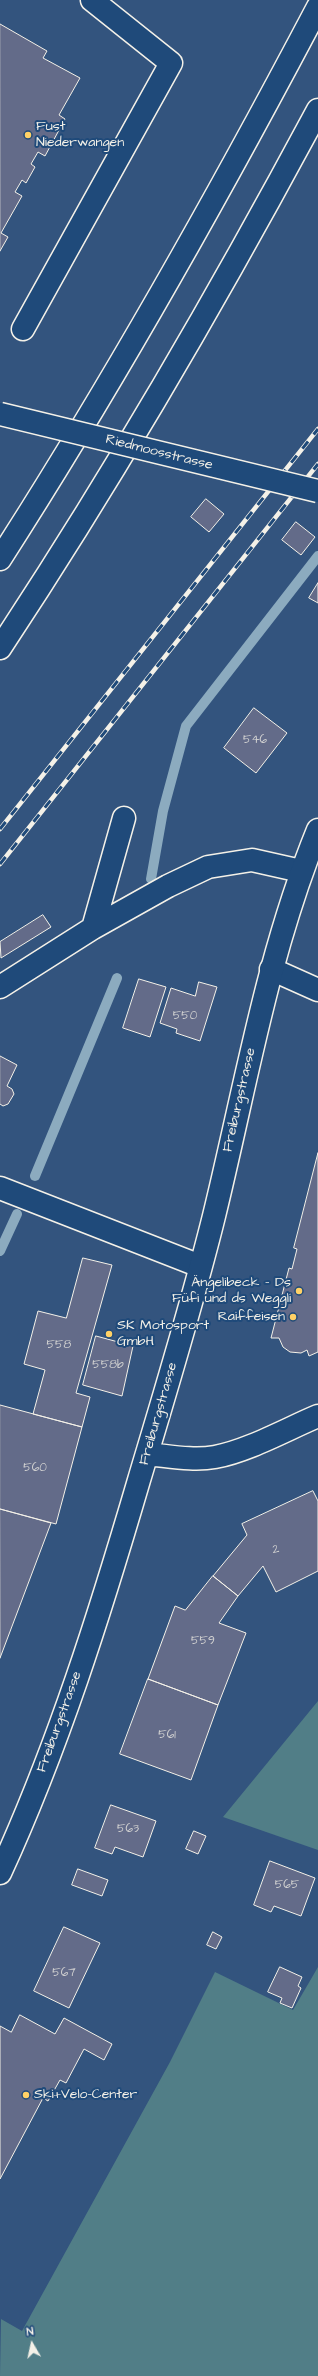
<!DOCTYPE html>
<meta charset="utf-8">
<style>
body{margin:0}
#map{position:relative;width:318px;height:2376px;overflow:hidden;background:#33547e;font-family:"Architects Daughter",sans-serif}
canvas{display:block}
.north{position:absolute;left:12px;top:2324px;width:40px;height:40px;-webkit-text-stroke:3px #1f4a7a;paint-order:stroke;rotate:351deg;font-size:11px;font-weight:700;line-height:16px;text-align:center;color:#f4f1e8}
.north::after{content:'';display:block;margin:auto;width:14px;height:18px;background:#f4f1e8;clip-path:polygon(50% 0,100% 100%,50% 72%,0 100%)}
</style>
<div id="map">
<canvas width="318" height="2376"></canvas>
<div class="north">N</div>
</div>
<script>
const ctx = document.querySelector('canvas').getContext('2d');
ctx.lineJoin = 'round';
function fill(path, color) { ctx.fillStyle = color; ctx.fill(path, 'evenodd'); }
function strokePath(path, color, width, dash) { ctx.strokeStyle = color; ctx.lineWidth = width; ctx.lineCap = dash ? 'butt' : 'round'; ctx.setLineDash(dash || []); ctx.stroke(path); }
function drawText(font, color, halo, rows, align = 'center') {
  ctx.font = font + ' "Architects Daughter",sans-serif'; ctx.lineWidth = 4; ctx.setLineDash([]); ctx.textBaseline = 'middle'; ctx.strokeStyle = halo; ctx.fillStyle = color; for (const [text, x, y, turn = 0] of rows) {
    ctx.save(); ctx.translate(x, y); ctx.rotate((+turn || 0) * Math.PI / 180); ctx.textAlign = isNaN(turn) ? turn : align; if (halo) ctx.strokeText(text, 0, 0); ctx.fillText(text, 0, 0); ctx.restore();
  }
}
fill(new Path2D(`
 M318 1701V1850L223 1817Z
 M318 1967V2376H0L1 2319 22 2331 170 2062 215 1972 293 2010Z`), '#517e87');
strokePath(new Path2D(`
 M151 879 163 811 186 726 318 556
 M35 1176 117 978
 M0 1251 17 1214`), '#8cabbf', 10);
const building = new Path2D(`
 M0 24 47 51 43 58 80 78 59 115 65 119 45 156 38 152 31 164 35 167 26 183 22 180 15 192 22 196 1 233 8 237 0 251Z
 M206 499 224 514 209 532 191 517Z
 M296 522 315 537 301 555 282 540Z
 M318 583V603L309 598Z
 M254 708 287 733 256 773 224 748Z
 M43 915 51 927 1 958 0 942Z
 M139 979 166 987 150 1037 123 1028Z
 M199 982 217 987 200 1041 176 1033 177 1029 160 1023 171 988 195 996Z
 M0 1056 17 1065 7 1086 12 1089 14 1094 8 1104 3 1106 0 1104Z
 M318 1153V1352L309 1356 307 1350 301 1353 290 1352 283 1347 279 1338H271L289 1268 292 1269 297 1249 294 1248Z
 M83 1258 112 1265 76 1393 90 1397 82 1427 33 1414 45 1370 24 1364 38 1311 66 1318Z
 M96 1336 133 1346 122 1396 83 1385Z
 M0 1405 82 1427 56 1524 0 1509Z
 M313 1491 318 1501V1571L276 1592 263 1566 238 1596 213 1576 247 1535 242 1524Z
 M0 1509 51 1523 0 1658Z
 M213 1576 238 1596 219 1623 246 1633 218 1705 148 1679 175 1606 185 1610Z
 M148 1679 218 1705 191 1780 120 1754Z
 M111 1805 156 1821 143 1857 115 1847 112 1854 95 1848Z
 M194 1831 206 1836 198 1854 186 1849Z
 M270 1861 315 1878 301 1916 274 1906 271 1912 254 1905Z
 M78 1869 108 1880 102 1896 72 1885Z
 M64 1927 100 1943 69 2008 34 1991Z
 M213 1932 222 1937 216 1949 207 1945Z
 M280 1967 302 1977 298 1986 301 1988 292 2008 280 2003 282 1998 268 1992Z
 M20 2015 55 2034 64 2018 112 2044 104 2060 84 2049 66 2083 60 2080 48 2101 43 2098 0 2179V2026L11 2032Z`);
fill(building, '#636b89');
strokePath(building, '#f4f1e8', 1);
const minor = new Path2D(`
 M23 329 171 63 92 0
 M93 928 124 818
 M271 969 318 990
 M0 987 93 928 168 886 208 867 252 860 301 871
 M0 1188 200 1266`);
const major = new Path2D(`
 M147 1454C169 1456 193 1461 215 1457 248 1451 287 1429 318 1416
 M0 1873C58 1747 100 1613 139 1480 165 1393 192 1305 214 1216 246 1085 267 955 318 830`);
const highway = new Path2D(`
 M0 559C115 380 219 195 318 7
 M0 648C115 474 220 293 318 110`);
strokePath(minor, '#f4f1e8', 25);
strokePath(major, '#f4f1e8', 25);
strokePath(highway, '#f4f1e8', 25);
strokePath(minor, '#1f4a7a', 22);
strokePath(major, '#1f4a7a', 22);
strokePath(highway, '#1f4a7a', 22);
const rail = new Path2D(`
 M0 829 318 429
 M0 864 318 464`);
strokePath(rail, '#f4f1e8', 4.5);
strokePath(rail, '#1f4a7a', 3, [9]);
const majorBridge = new Path2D(`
 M0 414 318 491`);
strokePath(majorBridge, '#f4f1e8', 25, []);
strokePath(majorBridge, '#1f4a7a', 22);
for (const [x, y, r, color] of [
 [28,135,4,"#ffd166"],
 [299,1291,4,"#ffd166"],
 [293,1317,4,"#ffd166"],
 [109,1334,4,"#ffd166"],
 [26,2095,4,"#ffd166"]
]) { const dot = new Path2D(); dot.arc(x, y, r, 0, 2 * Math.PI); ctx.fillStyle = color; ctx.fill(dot); strokePath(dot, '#1f4a7a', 1.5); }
drawText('12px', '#d0d0d0', null, [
 ["546",255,740],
 ["550",185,1016],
 ["558",59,1345],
 ["558b",108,1365],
 ["560",35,1468],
 ["2",276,1550],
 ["559",203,1641],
 ["561",167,1735],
 ["563",128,1829],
 ["565",287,1885],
 ["567",64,1973]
]);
drawText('14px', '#f4f1e8', '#1f4a7a', [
 ["Fust",36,127],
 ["Niederwangen",36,143],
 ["Ängelibeck - Ds",291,1283,"right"],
 ["Füfi und ds Weggli",291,1299,"right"],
 ["Raiffeisen",285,1317,"right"],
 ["SK Motosport",117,1326],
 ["GmbH",117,1342],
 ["Ski+Velo-Center",34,2095]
], 'left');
drawText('14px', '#f4f1e8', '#1f4a7a', [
 ["Riedmoosstrasse",159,453,14],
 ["Freiburgstrasse",240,1100,-77],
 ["Freiburgstrasse",159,1414,-74],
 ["Freiburgstrasse",60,1722,-70]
]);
</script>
